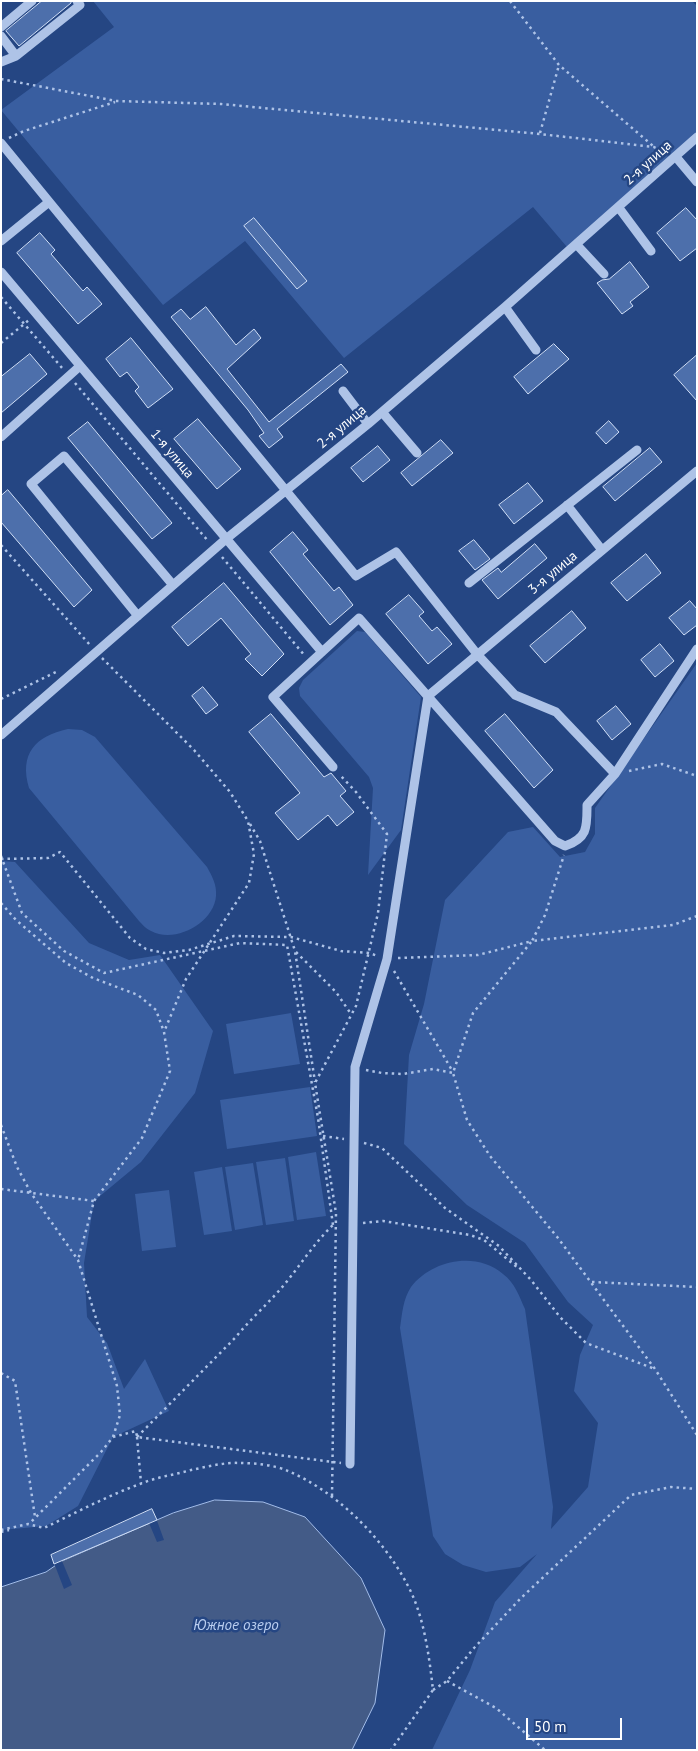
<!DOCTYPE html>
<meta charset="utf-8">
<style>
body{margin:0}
#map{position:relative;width:698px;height:1751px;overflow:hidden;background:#254683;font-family:"PT Sans",sans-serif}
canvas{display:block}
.frame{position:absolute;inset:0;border:2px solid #fff;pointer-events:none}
.scale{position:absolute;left:526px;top:1718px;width:96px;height:22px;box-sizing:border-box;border:2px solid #fff;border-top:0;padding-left:6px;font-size:15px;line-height:18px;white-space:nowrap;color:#fff;-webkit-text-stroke:4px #254683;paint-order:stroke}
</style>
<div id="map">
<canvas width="698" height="1751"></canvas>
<div class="frame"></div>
<div class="scale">50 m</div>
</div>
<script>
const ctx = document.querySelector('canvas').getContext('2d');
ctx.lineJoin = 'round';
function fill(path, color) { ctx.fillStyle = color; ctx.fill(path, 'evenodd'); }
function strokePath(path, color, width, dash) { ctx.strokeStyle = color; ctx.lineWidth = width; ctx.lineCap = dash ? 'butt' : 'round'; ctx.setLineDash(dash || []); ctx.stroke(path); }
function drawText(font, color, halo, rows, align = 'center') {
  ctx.font = font + ' "PT Sans",sans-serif'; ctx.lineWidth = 5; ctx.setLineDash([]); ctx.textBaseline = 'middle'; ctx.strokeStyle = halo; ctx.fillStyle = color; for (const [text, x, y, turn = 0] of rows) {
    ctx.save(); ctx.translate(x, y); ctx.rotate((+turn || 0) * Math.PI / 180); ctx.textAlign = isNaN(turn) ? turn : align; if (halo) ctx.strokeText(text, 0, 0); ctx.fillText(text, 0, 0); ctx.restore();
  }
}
fill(new Path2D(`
 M93 1H692L697 6V134L567 247 533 207 344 358 245 241 163 305 1 110 114 27Z
 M357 631 365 632 421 697 401 830 368 875 373 788 369 777 300 696 299 688 303 680Z
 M697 663V1750H432L470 1670 495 1602 537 1554 520 1567 486 1572 463 1565 445 1554 433 1536 400 1328C402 1314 403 1299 411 1287 432 1260 476 1251 503 1274 515 1283 519 1296 525 1309L553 1507 551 1529 588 1487 598 1423 574 1391 580 1355 593 1325 568 1302 525 1243 467 1205 404 1144 409 1055 424 1004 445 900 508 832 533 827 560 857 585 852 595 834V808Z
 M68 729 82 730 95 737 207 867C212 876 217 885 216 896 214 923 175 944 151 931 146 929 142 924 139 921L29 788C19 754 35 736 68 729Z
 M1 861 15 862 89 943 129 960 160 955 213 1031 195 1093 141 1162 94 1201 84 1263 87 1317 107 1343 124 1389 145 1359 169 1411 113 1437 78 1506 46 1526 1 1530Z
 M291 1013 300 1064 234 1074 226 1024Z
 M310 1087 317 1136 227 1149 220 1100Z
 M316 1152 326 1216 297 1220 288 1157Z
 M285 1158 294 1221 266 1225 256 1162Z
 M253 1163 263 1225 235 1230 225 1167Z
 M222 1167 232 1231 204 1235 194 1172Z
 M169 1190 176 1247 142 1251 135 1194Z`), '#395ea0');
const water = new Path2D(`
 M215 1500 263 1502 305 1517 361 1578 385 1630 375 1703 352 1750H1V1587L46 1572 62 1561 173 1513Z`);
fill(water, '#435b87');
strokePath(water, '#a2bce8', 1);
fill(new Path2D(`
 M156 1518 164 1540 157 1542 149 1523 62 1561 72 1585 64 1589 54 1563Z`), '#254683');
const building = new Path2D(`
 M42 1H71V3L19 46 6 31Z
 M686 208 697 220V248L680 261 657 233Z
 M254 218 307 281 297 289 244 226Z
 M40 233 55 250 51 254 83 291 87 287 102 304 78 324 17 253Z
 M630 262 649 287 630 302 633 306 622 314 597 283 602 280 609 279Z
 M206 307 236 345 254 329 261 338 227 369 269 422 341 364 348 372 277 429 283 437 269 448 259 436 264 433 248 410 171 317 181 309 190 319Z
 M131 338 173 389 148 408 135 391 139 387 127 372 120 377 106 359Z
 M554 344 569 359 528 394 514 377Z
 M30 354 47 374 1 413V377Z
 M697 355V401L674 375Z
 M198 419 241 469 217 489 174 439Z
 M609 421 619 432 606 444 596 433Z
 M88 422 172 523 152 539 68 438Z
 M441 440 453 453 412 486 401 473Z
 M378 446 390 460 363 482 351 468Z
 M650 448 662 462 615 501 603 487Z
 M528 483 543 501 514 524 499 505Z
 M8 490 92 590 74 607 1 522V496Z
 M293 532 308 550 303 554 334 591 339 587 353 605 330 625 270 552Z
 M474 540 490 559 475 570 459 551Z
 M535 544 547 558 498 599 482 580 498 568 501 572Z
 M646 554 661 573 627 601 611 583Z
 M224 583 284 654 262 676 245 659 251 654 221 618 188 646 172 627Z
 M409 595 424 612 419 616 432 631 437 627 452 644 428 664 386 614Z
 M690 601 697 609V625L684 635 669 618Z
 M572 611 586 628 545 663 530 646Z
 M660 644 674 661 655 677 641 660Z
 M203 687 218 705 206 714 192 696Z
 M616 706 631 724 612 740 597 721Z
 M271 714 324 777 331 773 346 791 340 796 354 812 337 826 328 815 298 840 275 813 300 793 249 732Z
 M505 714 553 770 534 788 485 731Z
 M152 1509 157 1520 54 1564 51 1555Z`);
fill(building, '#4d6fab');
strokePath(building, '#d1dff6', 1);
strokePath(new Path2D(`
 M510 1 559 65 653 146
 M1 79 116 101 221 104 540 134 654 147 664 152
 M540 133 559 65
 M9 138 24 131 115 102
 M1 297 63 369
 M1 343 29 320
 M75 383 208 541
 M1 545 90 645
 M222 557 305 656
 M102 658 194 750 230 792 248 821 254 854 249 883 186 979 164 1032
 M1 699 58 671
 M629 771 662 764 697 776
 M250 824 260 841 295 951 315 1082
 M1 856 22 913 64 951 104 973 240 943 287 945 318 1118 333 1225
 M1 859 48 858 60 852 130 938 146 949 164 953 189 950 234 936 291 937 341 951 369 953 378 956
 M1 903 16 920 66 963 93 978 138 995 156 1010 164 1032 170 1071 142 1138 94 1201 78 1260
 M697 916 673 925 532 941 473 1013 453 1073 467 1120 490 1156 558 1238 655 1369 697 1435
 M296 952 336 992 351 1014
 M398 958 478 955 532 941 545 915 564 855
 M394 971 453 1072
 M366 1070 382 1073 403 1074 433 1069 453 1073
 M1 1125 17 1167 31 1193 78 1260 117 1386 120 1415 113 1437 101 1452 29 1524
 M323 1136 344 1139
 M364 1143 382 1148 445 1208 499 1246 531 1280 560 1317 586 1343 655 1369
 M1 1189 94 1201
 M363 1223 383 1221 470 1235 484 1240 518 1268
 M592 1282 697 1287
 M1 1373 15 1381 35 1517
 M113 1437 136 1431 137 1437 341 1463
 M137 1437 235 1338C248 1322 263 1308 277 1293 297 1271 312 1245 333 1225
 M137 1437 141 1483
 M332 1496 336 1213 315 1083 356 1006 378 913 387 834 356 792 339 774
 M1 1530 28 1524 44 1528C75 1513 107 1496 140 1484 156 1477 174 1475 191 1470 206 1467 224 1462 240 1463 254 1463 275 1465 288 1471 337 1492 382 1537 407 1584 424 1615 429 1655 433 1690L391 1750
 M1 1532 9 1530
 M447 1681 496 1708 545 1750
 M433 1690 447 1681 474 1648 521 1598 631 1495 671 1487 697 1489`), '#aec3e7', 2.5, [2.5, 4]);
strokePath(new Path2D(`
 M1 27 32 1
 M1 36 16 56
 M1 62 16 56 80 5 77 1
 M1 143 356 576 396 552 477 654 515 695 556 712 615 774
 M676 157 697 182
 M619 208 651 251
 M1 241 49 202
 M577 245 604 274
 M1 272 322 652
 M505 307 536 350
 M343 391 368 424
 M382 412 417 453
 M1 437 80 366
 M567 505 602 550
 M469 583 637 450
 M138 616 31 484 64 456 173 585
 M1 735 226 539 368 424 505 307 697 137
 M333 767 273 697 359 618 555 841 565 846C588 838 587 827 587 805L615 774 697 649
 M350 1464 355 1067 387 959 428 696 697 471`), '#aec3e7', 9);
drawText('14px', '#fff', '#254683', [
 ["2-я улица",648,163,-42],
 ["2-я улица",342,427,-40],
 ["1-я улица",172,454,50],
 ["3-я улица",553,573,-40]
]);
drawText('italic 15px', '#b9cdef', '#254683', [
 ["Южное озеро",236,1626]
]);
</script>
